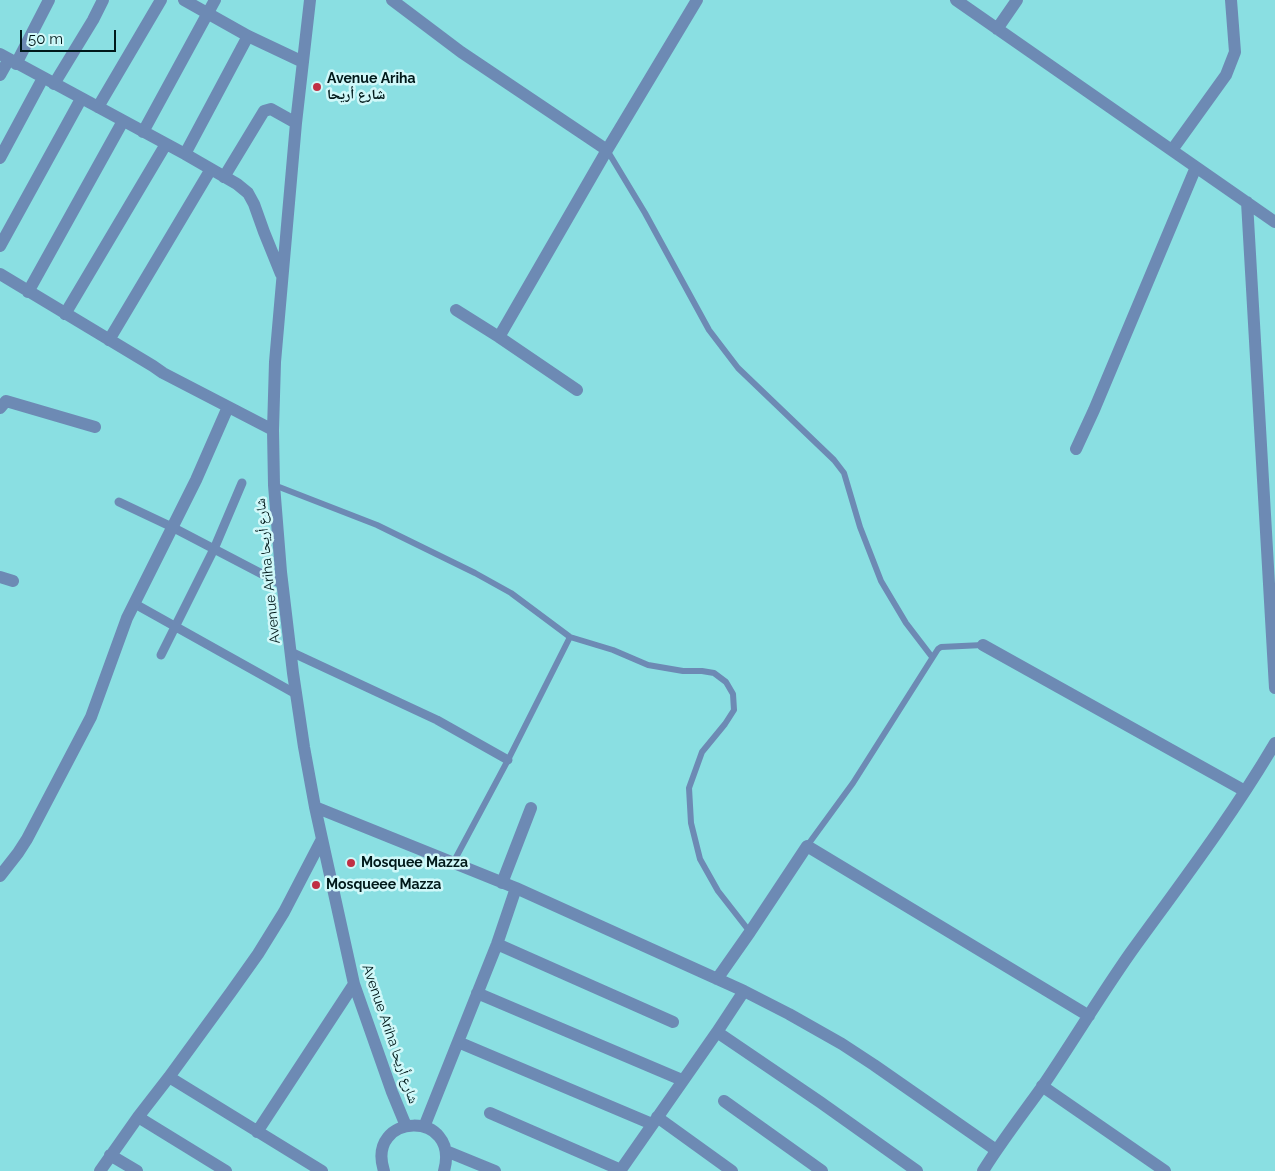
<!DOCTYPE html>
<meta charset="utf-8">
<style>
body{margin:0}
#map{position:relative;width:1275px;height:1171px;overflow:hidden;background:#8adfe2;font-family:Raleway,sans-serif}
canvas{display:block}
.scale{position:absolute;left:20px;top:30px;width:96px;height:22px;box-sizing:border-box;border:2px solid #00191a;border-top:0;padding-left:6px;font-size:15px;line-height:18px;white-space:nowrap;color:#00191a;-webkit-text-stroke:4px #d0f8f9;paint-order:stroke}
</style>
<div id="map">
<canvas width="1275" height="1171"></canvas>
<div class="scale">50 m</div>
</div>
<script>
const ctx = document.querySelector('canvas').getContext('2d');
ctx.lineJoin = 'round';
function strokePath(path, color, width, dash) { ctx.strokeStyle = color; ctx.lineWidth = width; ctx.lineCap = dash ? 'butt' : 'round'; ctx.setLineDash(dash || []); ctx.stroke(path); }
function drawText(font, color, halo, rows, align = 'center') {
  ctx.font = font + ' Raleway,"Noto Naskh Arabic",sans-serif'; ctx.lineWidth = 5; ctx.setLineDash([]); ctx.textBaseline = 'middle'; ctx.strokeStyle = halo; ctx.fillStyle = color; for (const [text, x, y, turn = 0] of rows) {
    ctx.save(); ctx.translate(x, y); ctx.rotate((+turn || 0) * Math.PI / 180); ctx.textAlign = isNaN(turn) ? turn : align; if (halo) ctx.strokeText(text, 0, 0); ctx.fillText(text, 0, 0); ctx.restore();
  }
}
strokePath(new Path2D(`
 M607 150 645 213 709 330 738 368 834 460 844 473 860 527 881 581 906 623 932 657
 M274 485 377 525 475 573 511 593 570 637 613 650 648 665 683 671H702L714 673 726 682 733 694 734 710 725 724 702 752 689 788 691 823 700 859 718 891 750 932
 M807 846 853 783 938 649 941 647 983 645
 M453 863 508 760 570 637`), '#6d8ab4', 6);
strokePath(new Path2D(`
 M119 502 172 527 283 585
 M135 604 296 694
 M291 652 437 720 508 760
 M161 655 214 549 242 483`), '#6d8ab4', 9);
strokePath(new Path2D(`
 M184 0 248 36 303 62
 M310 0 296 123 275 362 273 430 274 485 281 572 293 673 304 747 315 807 354 984 392 1092 406 1126
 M392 0 461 52 607 150
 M956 0 1275 222
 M997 29 1017 0
 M0 54 185 154 237 184 248 193 254 204 264 232 281 274
 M16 64 49 0
 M0 75 9 59
 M54 84 93 20 103 0
 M98 107 161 0
 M143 132 215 0
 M1172 150 1226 75 1235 52 1231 0
 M185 154 248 36
 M0 158 43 78
 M224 177 264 111 271 109 296 123
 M1247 202 1275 688
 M0 246 81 99
 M0 274 153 366 163 373 273 430
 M28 292 123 121
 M456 310 499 337 577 390
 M65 314 166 144
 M499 337 607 150 697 0
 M109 340 211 169
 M0 408 6 401 95 427
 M1076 449 1094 410 1196 167
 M0 577 13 581
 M983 645 1245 791
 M315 807 516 888 744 991 789 1014 842 1044 874 1065 996 1150
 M0 876 18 853 27 839 91 717 127 618 196 480 228 407
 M502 883 531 808
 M497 944 673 1022
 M717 979 750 932 807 846 1089 1016
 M744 991 717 1032 820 1102 917 1171
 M477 993 682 1080
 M458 1042 652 1124
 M169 1077 322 1171
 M1042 1086 1165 1171
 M724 1101 822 1171
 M490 1113 621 1170
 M138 1117 226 1171
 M657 1117 732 1171
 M424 1127 497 944 516 888
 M257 1132 354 984
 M446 1151 495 1171
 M110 1155 137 1171
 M100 1171 138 1117 169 1077 231 992 258 954 284 912 322 839
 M384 1171C365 1112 461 1109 444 1171
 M620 1171 717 1032
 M983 1171C1001 1142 1022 1115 1042 1087 1072 1043 1100 996 1131 952 1181 883 1232 816 1275 743`), '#6d8ab4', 12);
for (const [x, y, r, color] of [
 [317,87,5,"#c02f44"],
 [351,863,5,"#c02f44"],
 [316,885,5,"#c02f44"]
]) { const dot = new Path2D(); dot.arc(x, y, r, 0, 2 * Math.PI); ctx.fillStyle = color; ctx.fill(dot); strokePath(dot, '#d0f8f9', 2); }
drawText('bold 14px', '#00191a', '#d0f8f9', [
 ["Avenue Ariha",327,79],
 ["شارع أريحا",327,95],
 ["Mosquee Mazza",361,863],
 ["Mosqueee Mazza",326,885]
], 'left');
drawText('14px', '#00191a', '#d0f8f9', [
 ["Avenue Ariha شارع أريحا",268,571,-96],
 ["Avenue Ariha شارع أريحا",390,1034,71]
]);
</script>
